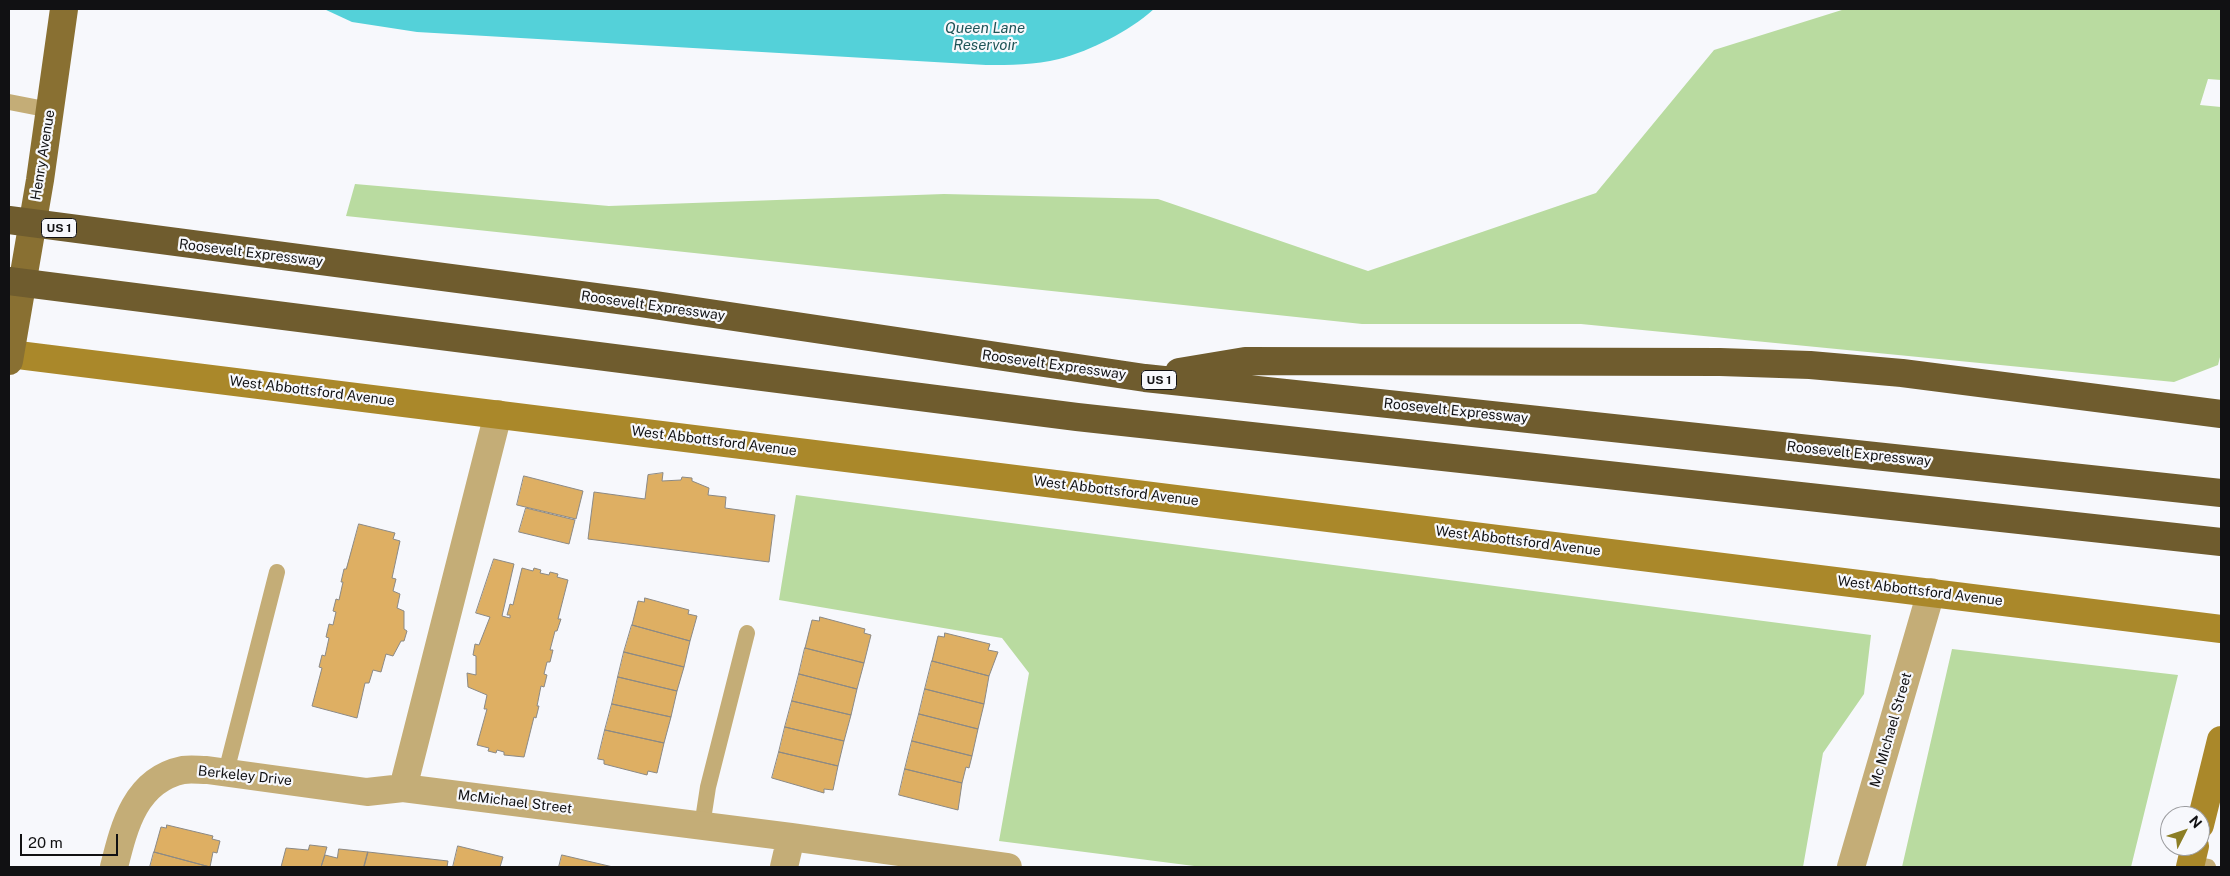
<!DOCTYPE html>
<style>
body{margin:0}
#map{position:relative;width:2230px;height:876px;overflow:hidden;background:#f7f8fc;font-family:"Public Sans",sans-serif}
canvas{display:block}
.frame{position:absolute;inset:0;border:10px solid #111113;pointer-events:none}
.north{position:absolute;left:2160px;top:806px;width:50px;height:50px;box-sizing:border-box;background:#f7f8fc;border:1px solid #9b9c9f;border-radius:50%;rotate:49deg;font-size:14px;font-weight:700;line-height:20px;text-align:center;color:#111113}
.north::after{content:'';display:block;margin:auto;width:18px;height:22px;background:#8c7e25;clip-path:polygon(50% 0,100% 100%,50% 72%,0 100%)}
.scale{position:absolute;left:20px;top:834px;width:98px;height:22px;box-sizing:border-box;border:2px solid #111113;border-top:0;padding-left:6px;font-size:15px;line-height:18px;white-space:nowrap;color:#111113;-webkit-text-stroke:4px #f7f8fc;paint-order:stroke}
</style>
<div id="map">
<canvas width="2230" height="876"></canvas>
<div class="frame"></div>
<div class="north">N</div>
<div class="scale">20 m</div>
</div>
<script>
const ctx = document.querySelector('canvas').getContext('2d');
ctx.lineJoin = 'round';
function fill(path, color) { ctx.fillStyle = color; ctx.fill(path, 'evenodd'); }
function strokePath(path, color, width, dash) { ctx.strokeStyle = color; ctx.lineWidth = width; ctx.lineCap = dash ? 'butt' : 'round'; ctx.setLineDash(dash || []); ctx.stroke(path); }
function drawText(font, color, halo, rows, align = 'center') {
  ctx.font = font + ' "Public Sans",sans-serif'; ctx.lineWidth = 4.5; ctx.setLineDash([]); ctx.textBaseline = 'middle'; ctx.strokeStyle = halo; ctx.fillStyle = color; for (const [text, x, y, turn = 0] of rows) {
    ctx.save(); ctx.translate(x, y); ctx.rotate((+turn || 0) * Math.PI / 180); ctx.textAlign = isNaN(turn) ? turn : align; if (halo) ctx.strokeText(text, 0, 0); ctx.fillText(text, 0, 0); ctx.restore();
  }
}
fill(new Path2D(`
 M1845 9H2221V80L2208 79 2200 105 2221 107V353L2218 365 2174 382 1581 324H1362L346 216 355 184 609 206 944 194 1158 199 1368 271 1596 193 1714 50Z
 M796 495 1871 635 1864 694 1823 753 1803 867H1202L999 841 1029 673 1002 638 779 600Z
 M1952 649 2178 675 2131 867H1902Z`), '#b9dba0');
fill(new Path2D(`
 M324 9H1154C1128 32 1092 50 1059 59 1035 65 1010 65 986 65L417 32 352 22Z`), '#54d1d9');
const building = new Path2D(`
 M663 473 662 481 681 480 682 477 692 478V481L709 488 708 495 726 497 725 508 775 515 769 562 588 539 594 492 645 499 648 475Z
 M524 476 583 491 576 519 517 505Z
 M526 508 575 520 569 544 519 532Z
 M359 524 395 533 393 539 400 541 392 578 396 579 393 591 400 594 397 608 404 611V629L407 631 404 641H401L393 656 386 654 381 672 373 670 369 683H365L357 718 312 706 322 668 319 667 322 655 325 656 329 638 326 637 329 624 333 625 336 612 333 611 336 599 339 600 343 582H341L344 569H346Z
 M494 559 514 564 502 616 510 618V615H507L510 604 513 605 522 568 533 571 534 568 541 570 540 573 549 575 550 572 558 574 557 577 568 580 558 619H561L557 631H555L550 650H553L550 662H547L544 674 547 675 544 687 541 686 537 706H539L536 718 534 717 524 757 504 755V752L497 750 496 753 488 751 489 748 477 745 487 709H484L487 695 468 687 467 673 476 675V656L473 655 475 644 479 645 490 617 476 613Z
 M645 598 689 610 688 614 697 616 690 641 632 625 638 601 644 602Z
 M820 617 865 629 864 633 871 635 864 663 805 648 812 620 819 621Z
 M632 625 690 641 684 667 624 652Z
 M945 633 990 644 988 650 998 652 989 676 932 661 938 636 944 637Z
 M805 648 864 663 857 689 799 674Z
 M624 652 684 667 677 691 618 677Z
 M932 661 989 676 984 704 925 689Z
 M799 674 857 689 851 715 792 701Z
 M618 677 677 691 671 717 612 704Z
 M925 689 984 704 978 729 919 714Z
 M792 701 851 715 844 741 785 727Z
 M612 704 671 717 664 743 605 730Z
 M919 714 978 729 972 756 912 741Z
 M785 727 844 741 838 766 779 752Z
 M605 730 664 743 657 773 648 771 647 775 604 764V760L598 759Z
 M912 741 972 756 969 768 966 767 962 783 905 769Z
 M779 752 838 766 833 790 824 789V793L772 778Z
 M905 769 962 783 958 810 899 795Z
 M167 825 213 836 212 839 220 841 217 853 213 852 210 867 154 852 161 827 166 828Z
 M310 845 327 847 321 867H281L286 848 308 850Z
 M458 846 503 857 500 867H453Z
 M339 849 368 852 364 867H321L325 855 337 858Z
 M154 852 210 867H150Z
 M368 852 448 861 447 867H364Z
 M562 855 613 867H559Z`);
fill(building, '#deaf63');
strokePath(building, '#8b8985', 1);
strokePath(new Path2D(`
 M9 102 50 110
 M226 772 277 572
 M702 826 708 787 747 633
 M2191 864 2208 867`), '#c4ad77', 16);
strokePath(new Path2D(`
 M403 788 498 414
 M114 867C124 827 135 780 183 770 191 769 199 770 207 770L367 792 403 788 791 837 1008 867
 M784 867 791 837
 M1851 867 1931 592`), '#c4ad77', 28);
strokePath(new Path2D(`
 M10 354 2221 629
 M2200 825 2221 740
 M2190 867 2195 846`), '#aa882a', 28);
strokePath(new Path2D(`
 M9 361 40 180 64 9`), '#897032', 28);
strokePath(new Path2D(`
 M9 220 641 303 1145 378 2221 493
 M9 281 1077 417 2221 542
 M1179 372 1245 361 1720 362 1810 365 1902 373 2221 414`), '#6f5c2e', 28);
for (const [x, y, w] of [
 [59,228,35],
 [1159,380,35]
]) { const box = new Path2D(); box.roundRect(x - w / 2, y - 9.5, w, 19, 4); ctx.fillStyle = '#f7f8fc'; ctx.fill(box); strokePath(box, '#111113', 1); }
drawText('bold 12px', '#111113', null, [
 ["US 1",59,228],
 ["US 1",1159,380]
]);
drawText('14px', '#111113', '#f7f8fc', [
 ["Henry Avenue",43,155,-81],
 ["Roosevelt Expressway",251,253,7],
 ["Roosevelt Expressway",653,306,8],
 ["Roosevelt Expressway",1054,365,8],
 ["West Abbottsford Avenue",312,391,7],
 ["Roosevelt Expressway",1456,411,6],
 ["West Abbottsford Avenue",714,441,7],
 ["Roosevelt Expressway",1859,454,6],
 ["West Abbottsford Avenue",1116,491,7],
 ["West Abbottsford Avenue",1518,541,7],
 ["West Abbottsford Avenue",1920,591,7],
 ["Mc Michael Street",1891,730,-74],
 ["Berkeley Drive",245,776,6],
 ["McMichael Street",515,802,7]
]);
drawText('italic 15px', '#1e5457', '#f7f8fc', [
 ["Queen Lane",985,28],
 ["Reservoir",985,45]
]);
</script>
